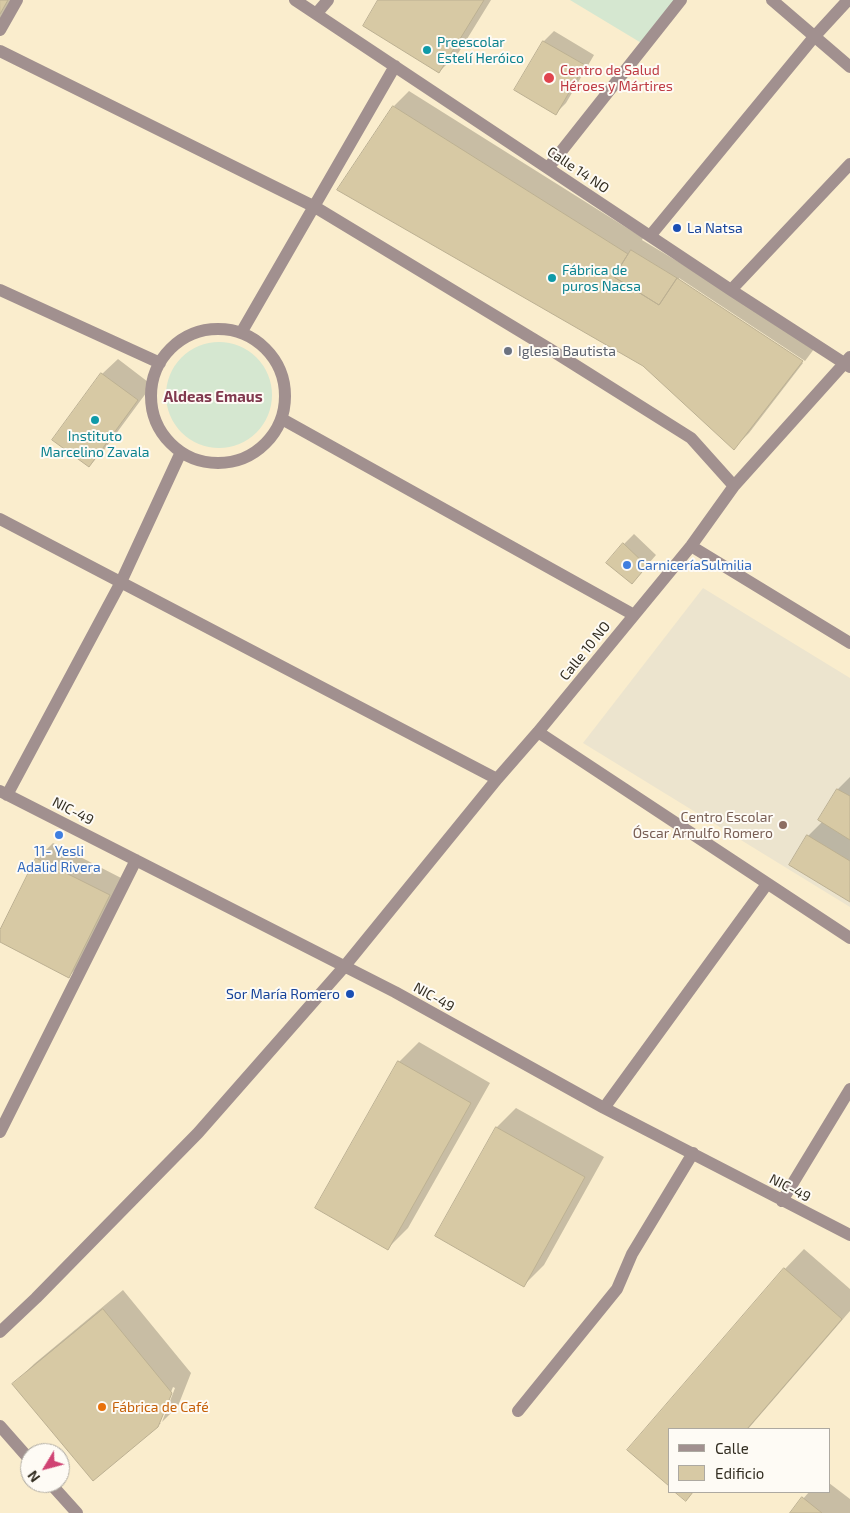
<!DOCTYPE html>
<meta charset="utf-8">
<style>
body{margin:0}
#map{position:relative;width:850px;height:1513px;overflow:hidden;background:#faedcd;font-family:"Exo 2",sans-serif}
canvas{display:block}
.legend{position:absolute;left:668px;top:1428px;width:162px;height:65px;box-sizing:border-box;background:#fefbf5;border:1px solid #ada9a1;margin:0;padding:6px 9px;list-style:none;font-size:15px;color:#332e22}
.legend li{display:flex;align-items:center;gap:10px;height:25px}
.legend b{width:25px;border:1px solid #ada9a1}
.north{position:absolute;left:20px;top:1443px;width:50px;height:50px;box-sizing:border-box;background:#fefbf5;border:1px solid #ada9a1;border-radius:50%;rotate:233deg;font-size:14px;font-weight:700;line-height:20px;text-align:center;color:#332e22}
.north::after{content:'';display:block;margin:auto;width:18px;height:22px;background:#d04373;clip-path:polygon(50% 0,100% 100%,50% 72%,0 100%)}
</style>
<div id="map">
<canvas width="850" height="1513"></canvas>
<ul class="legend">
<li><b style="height:6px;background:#a1908f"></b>Calle</li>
<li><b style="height:14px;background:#d7c9a4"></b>Edificio</li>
</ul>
<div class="north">N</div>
</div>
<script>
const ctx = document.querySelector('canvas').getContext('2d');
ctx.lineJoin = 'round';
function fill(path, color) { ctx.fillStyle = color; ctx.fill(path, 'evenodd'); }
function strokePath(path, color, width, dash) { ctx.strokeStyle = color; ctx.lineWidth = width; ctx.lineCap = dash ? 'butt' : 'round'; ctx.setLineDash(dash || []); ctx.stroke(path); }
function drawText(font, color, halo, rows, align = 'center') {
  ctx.font = font + ' "Exo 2",sans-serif'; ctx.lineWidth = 4; ctx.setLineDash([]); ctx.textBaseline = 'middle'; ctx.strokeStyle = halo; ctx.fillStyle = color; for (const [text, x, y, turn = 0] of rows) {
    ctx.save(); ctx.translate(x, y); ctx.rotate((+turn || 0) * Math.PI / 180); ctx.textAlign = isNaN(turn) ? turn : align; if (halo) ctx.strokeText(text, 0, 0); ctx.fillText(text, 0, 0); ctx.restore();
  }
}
fill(new Path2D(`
 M703 588 850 678V907L583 743Z`), '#ece4ce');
fill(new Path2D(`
 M570 0H677L643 44Z
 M166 395a53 53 0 1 1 106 0a53 53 0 1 1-106 0Z`), '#d5e7d0');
fill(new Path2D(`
 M0 0H16L0 21Z
 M380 0H491L459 52 439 72Z
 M554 31 594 55 566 103 556 113 516 89 544 41Z
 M409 91 643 238 642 240 817 345 805 361 679 278V281L803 363 749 433 734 448 394 106Z
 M118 359 152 385 104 450 89 466 102 374Z
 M634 534 656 555 632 583 624 544Z
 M850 777V901L791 864 808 836 822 822 820 820 838 789Z
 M53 843 125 880 84 961 69 976 0 941V933L37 859Z
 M419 1042 490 1083 408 1228 388 1248 317 1208 399 1062Z
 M516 1108 604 1157 544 1265 524 1285 497 1127Z
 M804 1249 850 1289V1311L748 1429H669L629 1450 785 1269Z
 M123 1290 191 1373 178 1406 162 1422 175 1388 173 1387 159 1423H161L157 1426 14 1384 34 1364Z
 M829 1483 850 1499V1513H791L809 1492H829Z`), '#0003');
const building = new Path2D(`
 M0 0H8L0 14Z
 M378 0H484L439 73 363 26Z
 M543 41 585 65 556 115 514 90Z
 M393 106 628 254 614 277 659 305 677 278 803 361 734 450 643 366 337 190Z
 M631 250 677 278 659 305 614 277Z
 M101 373 138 400 89 467 52 440Z
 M623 543 647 566 632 584 606 563Z
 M837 789 850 796V840L818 820Z
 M807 835 850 861V902L789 865Z
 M36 858 110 895 69 978 0 942V930Z
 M398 1061 471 1103 388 1250 315 1208Z
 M496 1127 585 1177 524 1287 435 1236Z
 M784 1268 842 1319 747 1429H669V1486L627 1450Z
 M103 1309 172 1393 158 1427 93 1481 12 1384Z
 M675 1492H693L686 1501Z
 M802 1497 822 1513H790Z`);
fill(building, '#d7c9a4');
strokePath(building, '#bcb092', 1);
strokePath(new Path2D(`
 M295 0 731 290 850 367
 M772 0 850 67
 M317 13 328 0
 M0 30 17 0
 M0 51 315 207 548 348 691 438 734 486
 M548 168 681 0
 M650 236 814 37 848 0
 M0 290 160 363
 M731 290 850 164
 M151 396a67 67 0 1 1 134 0a67 67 0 1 1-134 0Z
 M241 333 395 66
 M282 419 634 615
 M0 519 497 779
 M691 546 850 643
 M538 732 850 938
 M0 791 395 992 604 1108 850 1235
 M7 795 121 582 181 452
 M604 1108 767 884
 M0 1132 136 860
 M782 1201 850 1089
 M0 1332 36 1298 198 1133 344 967 497 779 538 732 691 546 734 486 850 357
 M518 1411 617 1289 632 1254 693 1153
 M0 1426 30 1460
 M50 1483 77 1513`), '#a1908f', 12);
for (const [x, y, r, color] of [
 [427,50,5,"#0f9aa8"],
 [549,78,6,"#e0444e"],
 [677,228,5,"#1a4fb4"],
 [552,278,5,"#0f9aa8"],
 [508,351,5,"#6b7280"],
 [95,420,5,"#0f9aa8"],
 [627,565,5,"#3f7fe0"],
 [783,825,5,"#8d6e63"],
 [59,835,5,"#3f7fe0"],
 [350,994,5,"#1a4fb4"],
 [102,1407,5,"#e8710a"]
]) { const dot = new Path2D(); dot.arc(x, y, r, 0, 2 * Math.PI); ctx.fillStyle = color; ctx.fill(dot); strokePath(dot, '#fefbf5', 2); }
drawText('14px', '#0d838f', '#fefbf5', [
 ["Preescolar",437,42],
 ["Estelí Heróico",437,58],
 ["Fábrica de",562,270],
 ["puros Nacsa",562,286],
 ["Instituto",95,436,"center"],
 ["Marcelino Zavala",95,452,"center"]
], 'left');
drawText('14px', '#be3a42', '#fefbf5', [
 ["Centro de Salud",560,70],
 ["Héroes y Mártires",560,86]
], 'left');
drawText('14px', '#332e22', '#fefbf5', [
 ["Calle 14 NO",578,170,34],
 ["Calle 10 NO",585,651,-51],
 ["NIC-49",73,811,27],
 ["NIC-49",434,997,29],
 ["NIC-49",790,1188,27]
]);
drawText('14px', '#164399', '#fefbf5', [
 ["La Natsa",687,228],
 ["Sor María Romero",340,994,"right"]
], 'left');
drawText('14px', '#5b616d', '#fefbf5', [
 ["Iglesia Bautista",518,351]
], 'left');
drawText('14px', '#366cbe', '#fefbf5', [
 ["CarniceríaSulmilia",637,565],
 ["11- Yesli",59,851,"center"],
 ["Adalid Rivera",59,867,"center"]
], 'left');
drawText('14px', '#785e54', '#fefbf5', [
 ["Centro Escolar",773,817],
 ["Óscar Arnulfo Romero",773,833]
], 'right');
drawText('14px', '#c56008', '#fefbf5', [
 ["Fábrica de Café",112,1407]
], 'left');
drawText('bold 15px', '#80394e', '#fefbf5', [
 ["Aldeas Emaus",213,397]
]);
</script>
